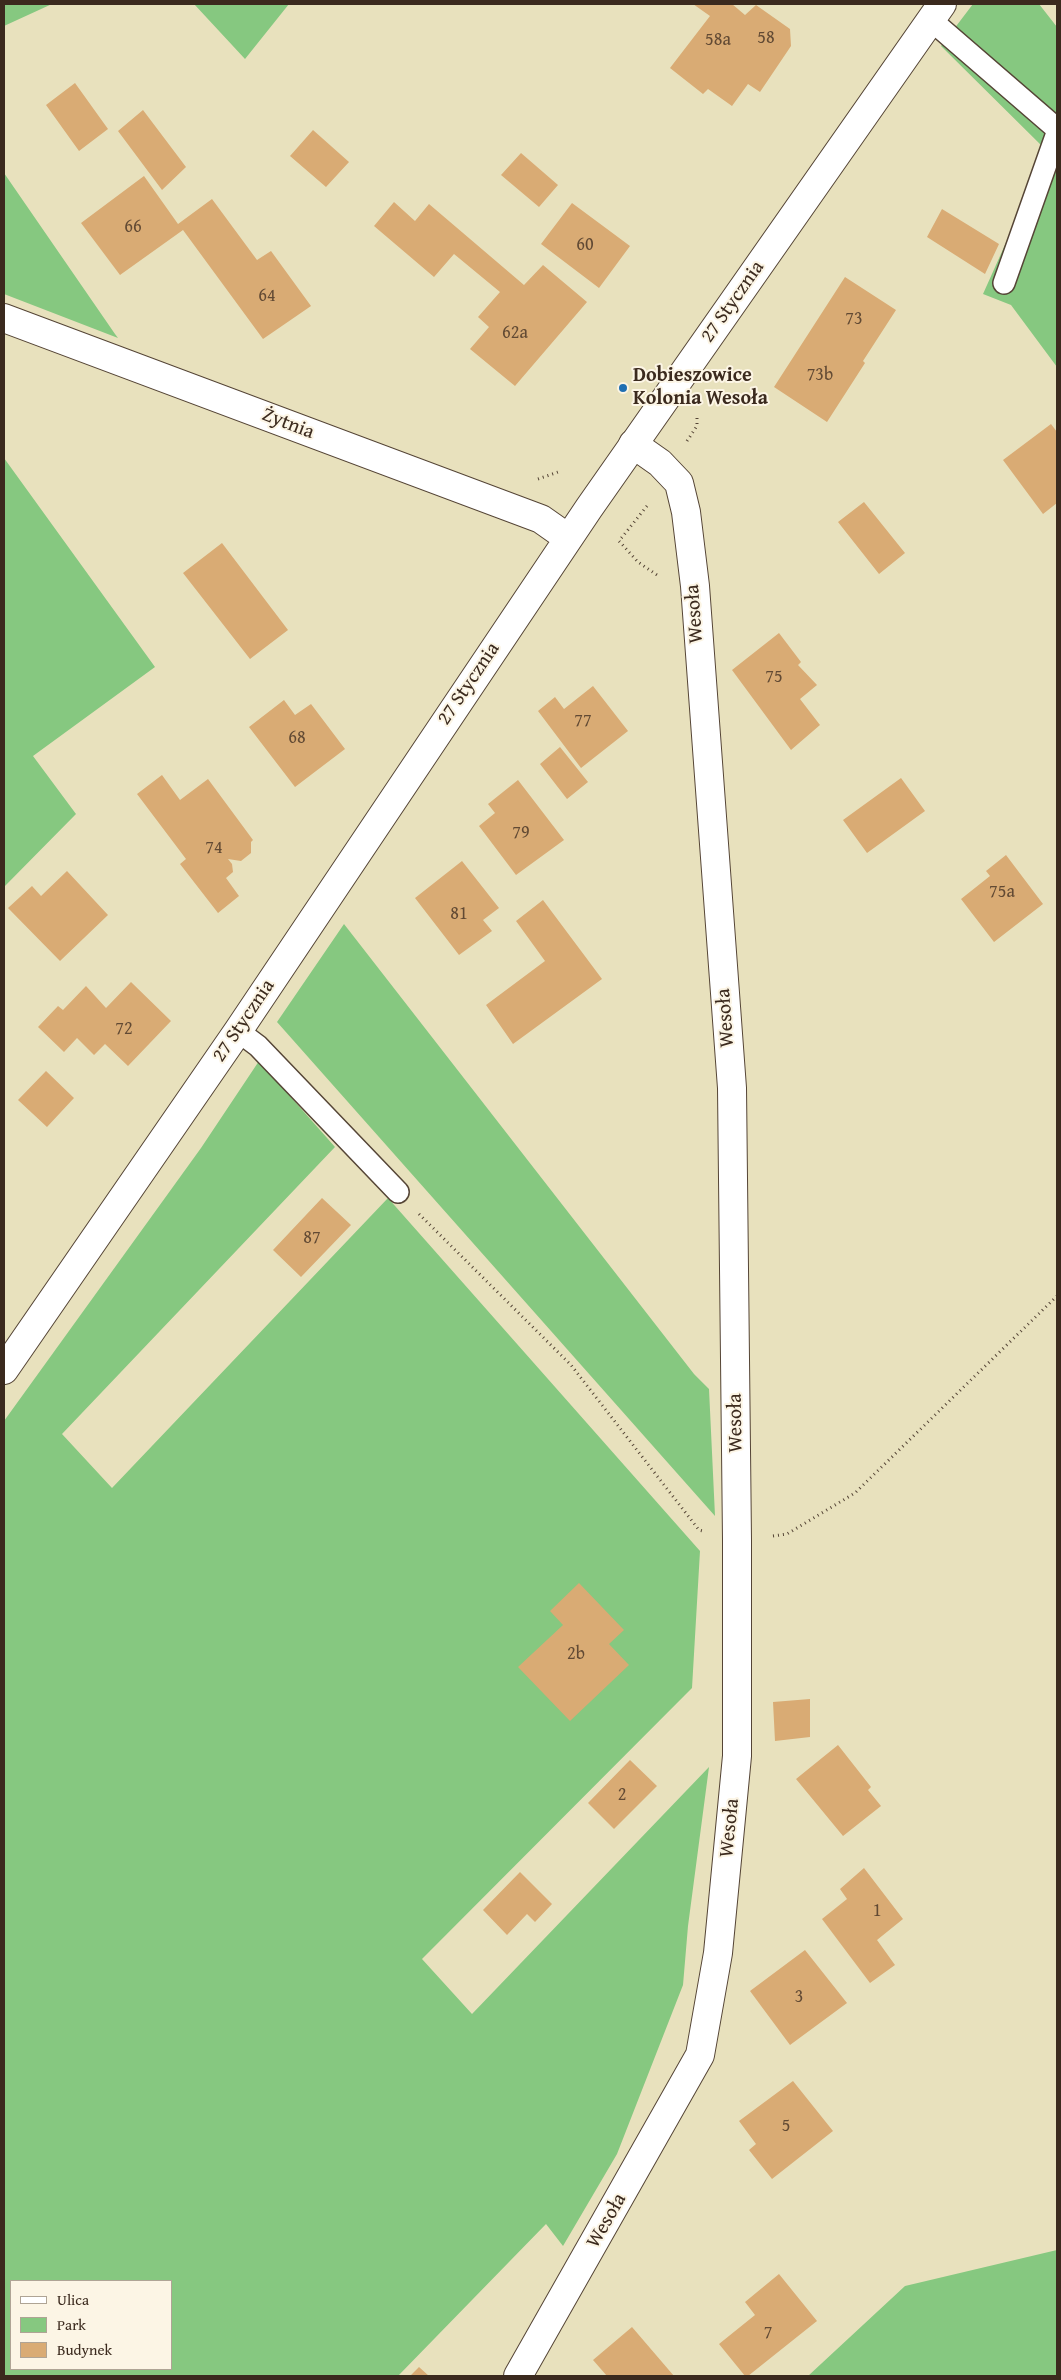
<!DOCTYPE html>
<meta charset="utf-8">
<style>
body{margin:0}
#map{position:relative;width:1061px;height:2380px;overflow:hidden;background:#e8e1bd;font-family:"Gentium Book Plus",serif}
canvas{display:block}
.frame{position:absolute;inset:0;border:5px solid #3b2a1e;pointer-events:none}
.legend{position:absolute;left:10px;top:2280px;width:162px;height:90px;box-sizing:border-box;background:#fcf5e5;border:1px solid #afa495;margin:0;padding:6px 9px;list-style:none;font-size:15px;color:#3b2a1e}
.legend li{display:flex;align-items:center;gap:10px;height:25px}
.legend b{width:25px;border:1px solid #afa495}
</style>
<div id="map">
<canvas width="1061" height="2380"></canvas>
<div class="frame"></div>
<ul class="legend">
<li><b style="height:6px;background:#fff"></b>Ulica</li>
<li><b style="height:14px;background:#86c880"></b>Park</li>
<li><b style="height:14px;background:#d9ab74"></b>Budynek</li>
</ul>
</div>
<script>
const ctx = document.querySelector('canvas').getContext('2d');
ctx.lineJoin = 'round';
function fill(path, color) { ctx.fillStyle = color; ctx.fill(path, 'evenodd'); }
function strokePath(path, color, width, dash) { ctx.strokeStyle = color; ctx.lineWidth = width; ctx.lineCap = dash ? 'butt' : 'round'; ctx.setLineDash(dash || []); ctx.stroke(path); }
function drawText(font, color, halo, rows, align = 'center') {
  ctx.font = font + ' "Gentium Book Plus",serif'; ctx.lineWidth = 4; ctx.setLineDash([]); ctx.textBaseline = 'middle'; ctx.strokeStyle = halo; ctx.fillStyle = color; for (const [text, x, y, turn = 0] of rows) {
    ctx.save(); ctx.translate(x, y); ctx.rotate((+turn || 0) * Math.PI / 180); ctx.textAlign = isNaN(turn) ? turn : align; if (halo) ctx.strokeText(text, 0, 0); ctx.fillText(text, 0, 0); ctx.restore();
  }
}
fill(new Path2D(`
 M4 4H52L4 26Z
 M194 4H289L245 59Z
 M973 4H1039L1057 27V367L1011 305 983 294 1047 151 941 46Z
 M4 173 115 334 118 338 4 294Z
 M4 458 155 667 33 756 76 814 4 887Z
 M344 924 694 1374 709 1389 715 1516 277 1022Z
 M259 1061 335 1147 62 1434 112 1488 388 1198 700 1551 692 1688 422 1959 472 2014 709 1767 688 1926 683 1985 617 2154 563 2246 546 2224 398 2376H4V1421L201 1148ZM11 2281H171V2369H11Z
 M1057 2250V2376H808L905 2286Z`), '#86c880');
fill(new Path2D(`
 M693 4H732L745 15 756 5 790 29 791 46 760 92 748 84 732 106 708 89 703 94 670 68 710 16Z
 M75 83 108 129 79 151 46 105Z
 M143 110 186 167 162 190 118 131Z
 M313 130 349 162 326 187 290 156Z
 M521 153 558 185 539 207 501 175Z
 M144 176 178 224 212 199 257 260 271 251 311 306 263 339 183 230 120 275 81 223Z
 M394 202 415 221 429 204 524 285 543 265 587 302 515 386 470 349 489 327 478 317 500 292 454 254 434 277 374 226Z
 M572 203 630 246 599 288 541 244Z
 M942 209 999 244 985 274 927 237Z
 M845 277 896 310 863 361 865 363 827 422 774 387Z
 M1051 424 1057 432V503L1043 514 1003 460Z
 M864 502 905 553 879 574 838 522Z
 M222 543 288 630 250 659 183 573Z
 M779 633 801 662 798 665 817 685 800 699 820 725 791 750 732 670Z
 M593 686 628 731 581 768 538 711 555 697 564 709Z
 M284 700 295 715 311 704 345 749 295 787 249 727Z
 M560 747 588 782 567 799 540 764Z
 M162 775 180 800 208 779 253 840 251 842V853L241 861 228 859 232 864 233 872 226 878 239 896 218 913 180 864 186 859 137 794Z
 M901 778 925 811 867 853 843 820Z
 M518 780 564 840 516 875 479 826 495 813 488 804Z
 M1006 855 1043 904 994 942 961 899 990 876 986 871Z
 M462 861 499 908 483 920 492 931 459 955 415 898Z
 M67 871 108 915 60 961 8 908 32 886 41 896Z
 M543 900 602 979 513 1044 486 1005 545 961 516 921Z
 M131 982 171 1021 128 1066 105 1044 94 1055 77 1038 64 1052 38 1027 58 1006 63 1010 86 986 106 1008Z
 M46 1071 74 1098 47 1127 18 1100Z
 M322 1198 351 1225 301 1277 273 1250Z
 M579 1583 624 1630 609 1644 629 1665 570 1721 518 1667 563 1625 550 1611Z
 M810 1699V1737L775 1741 773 1702Z
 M838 1745 871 1787 868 1790 881 1806 843 1836 796 1779Z
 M630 1760 657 1786 614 1829 588 1803Z
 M864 1868 903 1919 877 1940 895 1965 870 1983 822 1919 847 1899 840 1889Z
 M520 1872 552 1904 535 1922 527 1914 507 1935 483 1910Z
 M805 1950 847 2003 790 2045 750 1991Z
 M793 2081 833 2131 772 2179 749 2150 756 2144 739 2121Z
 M779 2274 817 2321 748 2376H745L719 2344 755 2315 745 2302Z
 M632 2327 674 2376H607L593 2360Z
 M419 2367 429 2376H410Z`), '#d9ab74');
const lane = new Path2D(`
 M931 20 1057 129
 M1004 283 1057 133
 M238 1031 258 1046 398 1192`);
const street = new Path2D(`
 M518 2376 700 2055 718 1953 737 1756V1540L732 1088 695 586 686 512 679 483 660 463 633 444`);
const secondary = new Path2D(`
 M4 318 541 519 568 538
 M4 1370 238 1031 589 508 942 4`);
strokePath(lane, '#554536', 24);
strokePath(street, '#554536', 30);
strokePath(secondary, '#554536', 30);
strokePath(new Path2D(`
 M687 441 697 426V416
 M538 479 561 471
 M647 506 619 541 638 562 657 575
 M419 1214 571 1365 699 1530 703 1531
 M773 1536 787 1534 855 1493 1057 1296`), '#554536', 3, [1, 4]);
strokePath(lane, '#fff', 21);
strokePath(street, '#fff', 28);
strokePath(secondary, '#fff', 28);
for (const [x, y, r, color] of [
 [623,388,5,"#1f6fb2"]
]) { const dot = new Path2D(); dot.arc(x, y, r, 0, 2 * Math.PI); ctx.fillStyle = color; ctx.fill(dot); strokePath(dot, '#fcf5e5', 2); }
drawText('18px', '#624a34', null, [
 ["58",766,38],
 ["58a",718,40],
 ["66",133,227],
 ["60",585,245],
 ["64",267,296],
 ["73",854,319],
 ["62a",515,333],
 ["73b",820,375],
 ["75",774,677],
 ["77",583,721],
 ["68",297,738],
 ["79",521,833],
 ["74",214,848],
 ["75a",1002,892],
 ["81",459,914],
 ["72",124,1029],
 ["87",312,1238],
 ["2b",576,1654],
 ["2",622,1795],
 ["1",877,1911],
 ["3",799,1997],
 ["5",786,2126],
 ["7",768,2333]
]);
drawText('20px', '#3b2a1e', '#fcf5e5', [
 ["27 Stycznia",733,302,-55],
 ["Żytnia",288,424,21],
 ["Wesoła",695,614,-94],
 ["27 Stycznia",469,684,-56],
 ["Wesoła",726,1018,-94],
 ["27 Stycznia",244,1021,-56],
 ["Wesoła",736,1423,-91],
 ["Wesoła",730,1828,-84],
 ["Wesoła",607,2221,-60]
]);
drawText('bold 20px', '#3b2a1e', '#fcf5e5', [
 ["Dobieszowice",633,376],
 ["Kolonia Wesoła",633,399]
], 'left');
</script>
